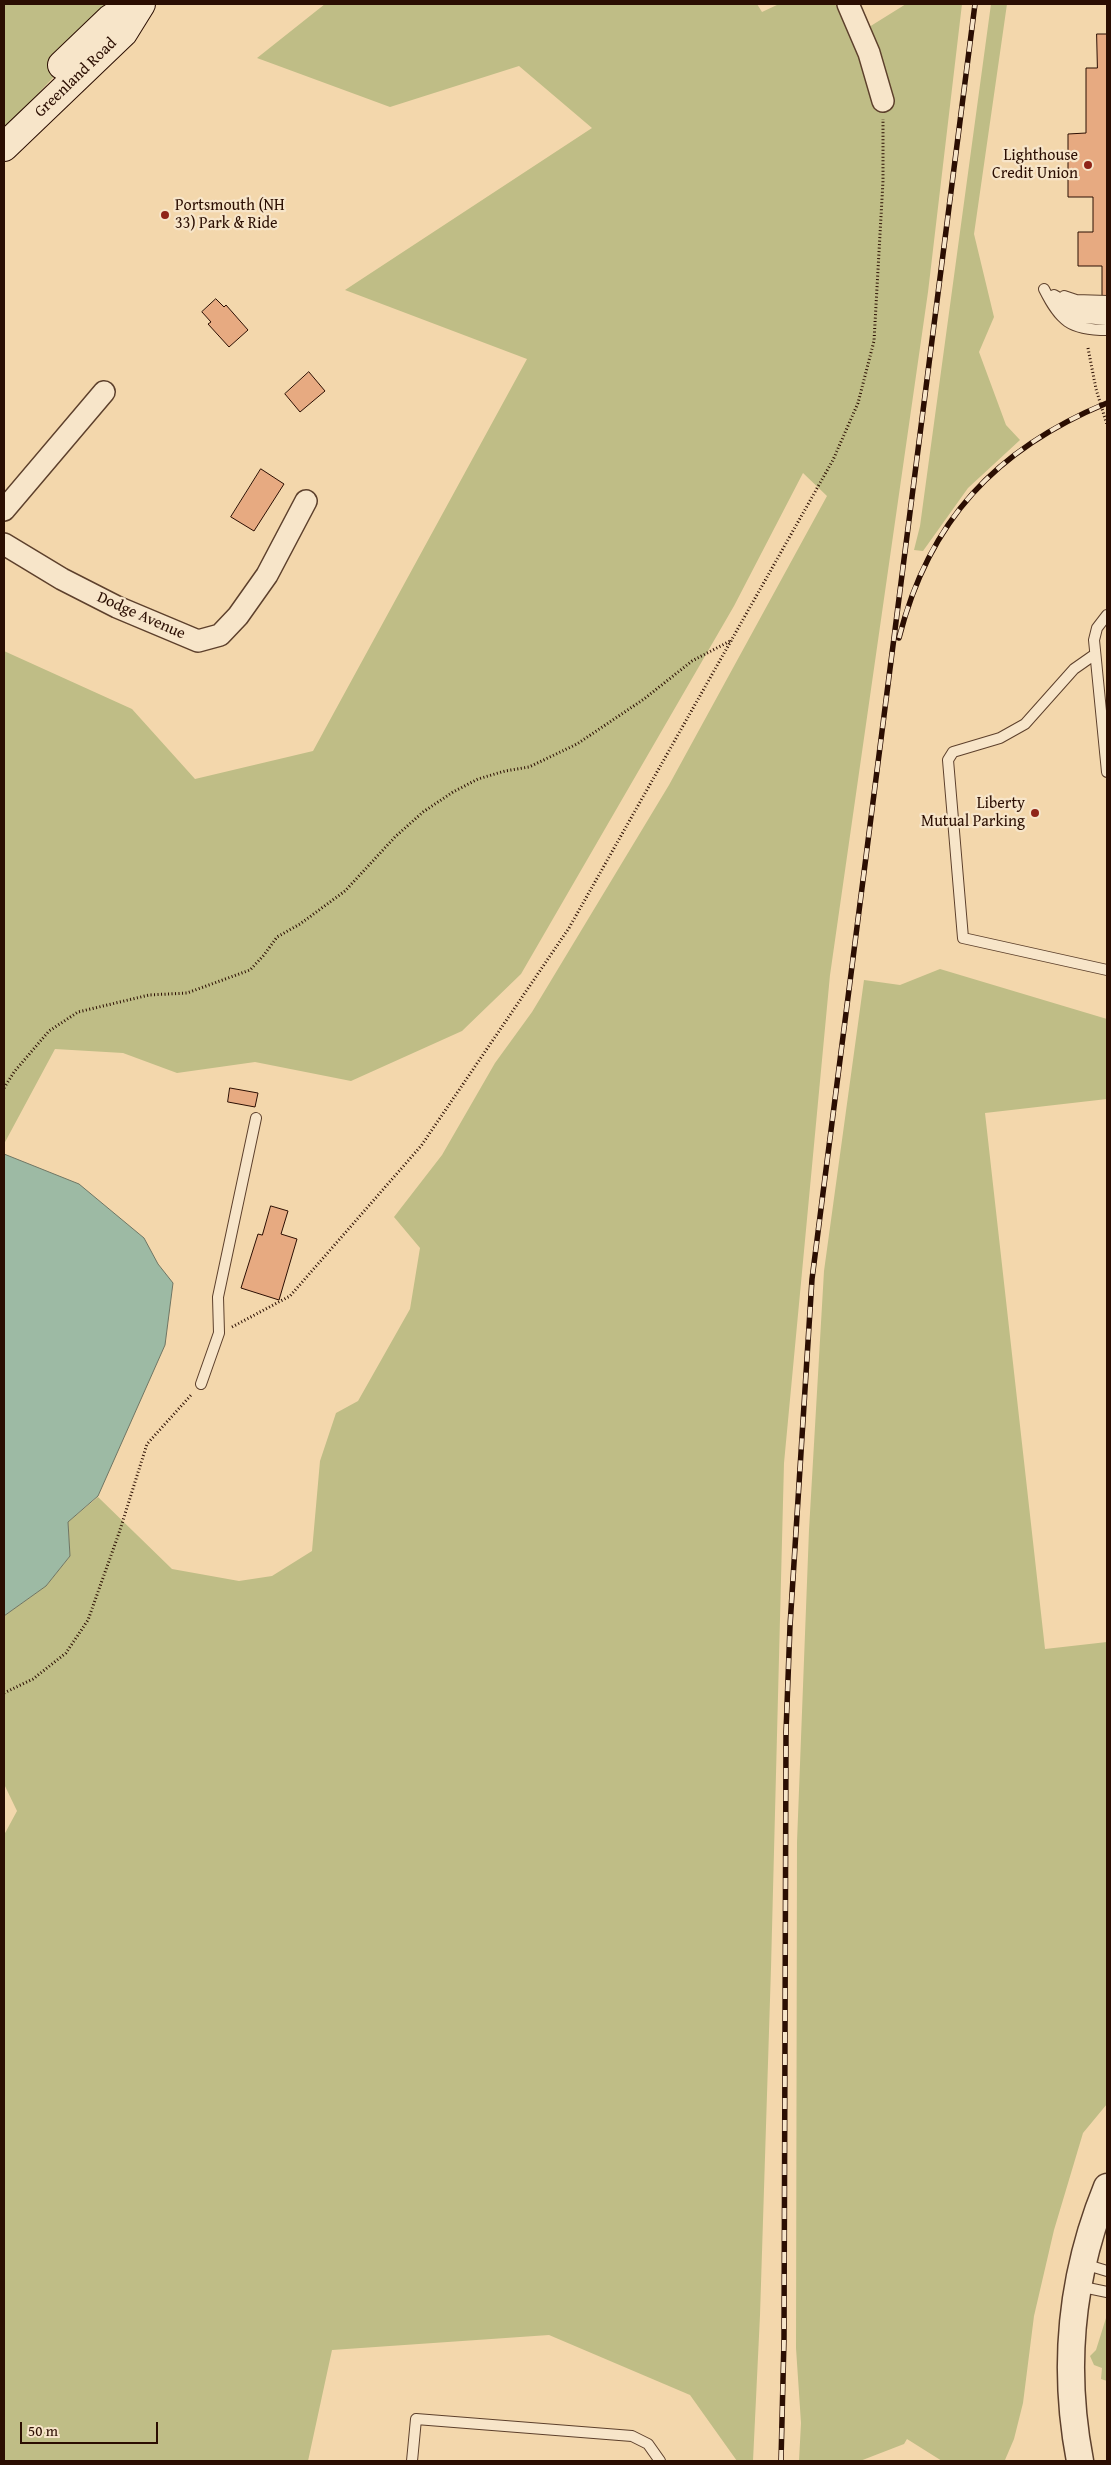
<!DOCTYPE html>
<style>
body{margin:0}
#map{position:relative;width:1111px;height:2465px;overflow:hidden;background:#f3d7ac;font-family:"Gentium Book Plus",serif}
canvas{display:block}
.frame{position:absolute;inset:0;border:5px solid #2b0e02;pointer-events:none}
.scale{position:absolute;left:20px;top:2422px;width:138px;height:22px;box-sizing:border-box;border:2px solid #2b0e02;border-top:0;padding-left:6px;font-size:15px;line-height:18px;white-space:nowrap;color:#2b0e02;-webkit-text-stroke:4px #f7e5c9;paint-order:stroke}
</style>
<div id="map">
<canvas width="1111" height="2465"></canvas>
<div class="frame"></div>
<div class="scale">50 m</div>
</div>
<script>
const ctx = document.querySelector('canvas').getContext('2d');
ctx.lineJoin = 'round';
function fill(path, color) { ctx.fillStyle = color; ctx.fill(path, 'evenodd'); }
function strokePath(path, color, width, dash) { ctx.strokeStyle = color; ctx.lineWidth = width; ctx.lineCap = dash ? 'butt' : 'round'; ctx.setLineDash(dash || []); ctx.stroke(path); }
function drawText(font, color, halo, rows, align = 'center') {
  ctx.font = font + ' "Gentium Book Plus",serif'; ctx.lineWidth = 4.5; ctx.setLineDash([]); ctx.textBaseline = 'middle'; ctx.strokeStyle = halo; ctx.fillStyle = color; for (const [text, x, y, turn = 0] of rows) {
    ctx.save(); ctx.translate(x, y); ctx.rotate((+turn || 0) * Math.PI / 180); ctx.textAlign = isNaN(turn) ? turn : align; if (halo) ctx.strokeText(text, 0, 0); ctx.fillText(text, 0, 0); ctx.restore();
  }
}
fill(new Path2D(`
 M4 4H115L119 7 4 130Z
 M325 4H757L762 12 779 4H835L853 37 906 4H962L928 292 830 975 784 1463 771 1968 760 2315 753 2461H737L690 2395 549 2335 332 2350 308 2461H4V1835L17 1811 4 1784V1616L46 1586 70 1556 68 1522 98 1497 172 1569 239 1581 272 1576 312 1551 320 1461 336 1413 358 1401 410 1309 420 1248 394 1217 442 1155 495 1063 532 1012 669 785 827 496 803 473 734 606 521 974 462 1031 351 1081 255 1062 177 1073 123 1053 55 1049 4 1144V651L132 709 195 779 313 751 527 359 345 290 592 128 519 66 390 107 257 58Z
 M991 4H1007L974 234 994 317 979 352 1006 425 1020 440 968 488 923 551 914 550 920 526Z
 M940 969 1107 1019V1099L985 1113 1045 1649 1107 1642V2104L1083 2133 1054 2230 1034 2316 1023 2403 1014 2439 1005 2460 942 2461 907 2439 904 2444 860 2461H799L801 2423 796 2348 797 1842 809 1530 824 1271 864 980 900 985Z
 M1106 2318 1107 2319V2381L1101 2379 1102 2368 1094 2365 1090 2356 1096 2350Z`), '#bfbd86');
const water = new Path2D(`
 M4 1154 79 1184 144 1238 158 1264 173 1283 165 1345 98 1496 68 1522 70 1556 46 1586 4 1616Z`);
fill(water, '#9dbaa4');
strokePath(water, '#6f7563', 1);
const building = new Path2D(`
 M1097 34H1107V326H1102V266H1078V232H1093V197H1068V134L1086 133V68H1097Z
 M216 299 224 307 226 305 248 330 229 347 208 324 211 322 202 312Z
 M309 372 325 391 300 412 285 394Z
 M261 469 284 484 254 531 231 517Z
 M230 1088 258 1093 255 1107 228 1102Z
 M271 1206 288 1211 281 1234 297 1239 279 1300 241 1288 258 1234 262 1235Z`);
fill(building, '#e7aa81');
strokePath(building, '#2b0e02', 1);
const service = new Path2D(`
 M1044 289C1060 321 1070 330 1107 330
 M1054 295 1075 307 1107 311
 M1064 296 1076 300 1107 301
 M1055 301 1075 317 1107 320
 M1107 615 1097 628 1094 640 1107 772
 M1094 655 1074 669 1025 724 1000 738 953 752 948 760 963 938 1107 970
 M201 1384 219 1333 218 1297 256 1118
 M1084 2264 1107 2271
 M1078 2286 1107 2292
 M412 2461 416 2419 632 2436 648 2444 660 2461`);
const minor = new Path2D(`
 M848 4 869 53 883 101
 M4 510 104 392
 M4 544 62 579 117 607 198 641 220 635 238 616 267 575 306 501`);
const tertiary = new Path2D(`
 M1080 2461C1062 2367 1071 2275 1107 2187`);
const secondary = new Path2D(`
 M62 65 110 19 133 4
 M4 147 123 33 141 4`);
strokePath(service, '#5d402c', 12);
strokePath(minor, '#5d402c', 24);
strokePath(tertiary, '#5d402c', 29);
strokePath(secondary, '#2b0e02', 30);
strokePath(new Path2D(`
 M1088 348 1096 389 1107 425
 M4 1088 14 1072 49 1031 78 1012 149 995 187 993 250 970 264 955 277 937 300 924 345 891 395 837 423 812 453 792 478 779 505 771 529 767 577 744 644 699 692 661 732 640
 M232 1327 290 1296 421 1146 569 928 833 460 858 403 874 341 883 181V119
 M4 1693 33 1679 66 1653 88 1620 119 1533 147 1444 192 1394`), '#2b0e02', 3, [1, 2.5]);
strokePath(service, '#f7e5c9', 10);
strokePath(minor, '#f7e5c9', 21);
strokePath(tertiary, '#f7e5c9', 26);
strokePath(secondary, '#f7e5c9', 28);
const rail = new Path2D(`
 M899 638C929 520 996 449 1107 403
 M781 2461 784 2339 786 1732 790 1626 812 1279 975 4`);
strokePath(rail, '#2b0e02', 5.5);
strokePath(rail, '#f7e5c9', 4, [11]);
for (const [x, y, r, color] of [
 [1088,165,5,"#8f2418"],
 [165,215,5,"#8f2418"],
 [1035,813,5,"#8f2418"]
]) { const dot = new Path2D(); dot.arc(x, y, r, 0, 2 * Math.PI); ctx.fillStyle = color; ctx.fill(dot); strokePath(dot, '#f7e5c9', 2); }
drawText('16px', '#2b0e02', '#f7e5c9', [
 ["Greenland Road",76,78,-44],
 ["Dodge Avenue",141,616,24]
]);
drawText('16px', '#2b0e02', '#f7e5c9', [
 ["Lighthouse",1078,156],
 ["Credit Union",1078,174],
 ["Portsmouth (NH",175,206,"left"],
 ["33) Park & Ride",175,224,"left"],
 ["Liberty",1025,804],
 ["Mutual Parking",1025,822]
], 'right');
</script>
